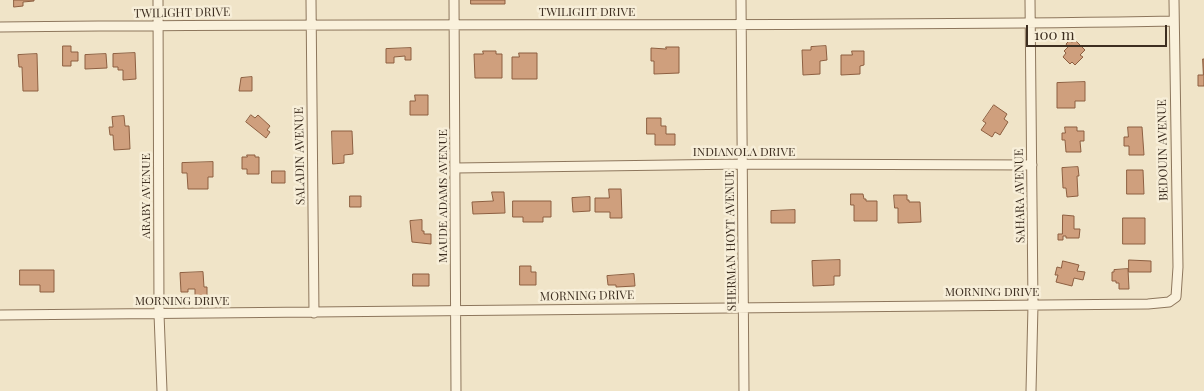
<!DOCTYPE html>
<style>
body{margin:0}
#map{position:relative;width:1204px;height:391px;overflow:hidden;background:#f0e4c8;font-family:"Playfair Display",serif}
canvas{display:block}
.scale{position:absolute;left:1026px;top:25px;width:141px;height:22px;box-sizing:border-box;border:2px solid #3d2e20;border-top:0;padding-left:6px;font-size:15px;line-height:18px;white-space:nowrap;color:#3d2e20;-webkit-text-stroke:4px #f7eed8;paint-order:stroke}
</style>
<div id="map">
<canvas width="1204" height="391"></canvas>
<div class="scale">100 m</div>
</div>
<script>
const ctx = document.querySelector('canvas').getContext('2d');
ctx.lineJoin = 'round';
function fill(path, color) { ctx.fillStyle = color; ctx.fill(path, 'evenodd'); }
function strokePath(path, color, width, dash) { ctx.strokeStyle = color; ctx.lineWidth = width; ctx.lineCap = dash ? 'butt' : 'round'; ctx.setLineDash(dash || []); ctx.stroke(path); }
function drawText(font, color, halo, rows, align = 'center') {
  ctx.font = font + ' "Playfair Display",serif'; ctx.lineWidth = 5; ctx.setLineDash([]); ctx.textBaseline = 'middle'; ctx.strokeStyle = halo; ctx.fillStyle = color; for (const [text, x, y, turn = 0] of rows) {
    ctx.save(); ctx.translate(x, y); ctx.rotate((+turn || 0) * Math.PI / 180); ctx.textAlign = isNaN(turn) ? turn : align; if (halo) ctx.strokeText(text, 0, 0); ctx.fillText(text, 0, 0); ctx.restore();
  }
}
const building = new Path2D(`
 M14 0H34V1L23 2V6L14 7Z
 M471 0H505V4H471Z
 M1075 40 1085 50 1080 55 1083 57 1075 65 1072 62 1070 64 1063 57 1066 53 1064 51 1068 47 1066 44 1069 41 1072 42Z
 M63 46H71V52H78V61H71V66H63Z
 M826 46 827 60 820 61V74L803 75 802 50H811V47Z
 M666 47H679V73L654 74V61H651V48L666 49Z
 M411 48V60H405V56L394 57V63H386V49Z
 M483 51H496V54H502V78H475L474 54H483Z
 M852 51H864V65L860 66V74L841 75V55H852Z
 M135 53 136 79 123 80V70H118V67H113V54Z
 M519 53H537V79H512V57H519Z
 M37 54 38 91H23L22 67H19L18 55Z
 M106 54 107 68 85 69V55Z
 M1203 59H1204V86H1198V75H1203Z
 M252 77V91H239L241 78Z
 M1085 82V101H1075V108H1057V83Z
 M415 95H428V115H410V101H415Z
 M994 105 1007 114 1004 119 1008 122 1000 135 995 132 992 137 981 130 986 123 983 121Z
 M251 115 255 118 258 115 270 126 267 130 270 132 266 138 246 122Z
 M124 116 125 126H129L130 149 114 150 113 135H110L109 127H113L112 117Z
 M647 118H661V126H666V134H675V145H655V134H647Z
 M1065 127H1077V131H1084V141H1080L1081 152H1066L1065 140H1062V133H1065Z
 M1128 127H1142L1144 155H1129V146H1124V137H1128Z
 M332 131H352L353 154 344 155V163L333 164Z
 M247 155H255V157H259V174H247V169H242V157H247Z
 M213 162V177H208V189H188L187 173H182V163Z
 M1078 167 1079 176H1077L1078 196 1067 197 1066 188H1063L1062 168Z
 M1127 170H1143L1144 194H1127Z
 M272 171H285V183H272Z
 M609 189H621L622 218H610V212H595V198H609Z
 M492 192H504L505 213 473 214 472 202 493 201Z
 M851 194H863L864 199H866V201H877V221H854V205H851Z
 M894 195H907V200H909V202H920L921 222 898 223V208H895Z
 M350 196H361V207H350Z
 M590 197V211L573 212 572 198Z
 M513 201H551V217H543V222H523V217H513Z
 M795 210V223H771V211Z
 M1063 215 1074 216V229H1080L1079 238H1066V236H1063V240H1058V234H1062Z
 M1123 218H1145V244H1123Z
 M422 220V231H424V234H431V244L412 242 410 221Z
 M840 260V276H834V285L813 286 812 261Z
 M1129 260 1151 261V272H1129Z
 M1063 261 1079 265 1077 271 1085 272 1083 280 1074 278 1072 286 1056 282 1058 275H1055L1057 267 1061 268Z
 M520 266H531V272H536V285H520Z
 M1128 269 1129 289H1119V283H1116V281H1112V272H1114V270Z
 M20 270H54V292H40V285H20Z
 M203 272 204 287H207V297L195 298V289H188V292H181L180 273Z
 M413 274H429V286H413Z
 M634 274 635 286 616 287V285H608L607 276Z`);
fill(building, '#cf9f7d');
strokePath(building, '#8d5f41', 1);
const minor = new Path2D(`
 M158 0 159 314 162 391
 M311 0 314 313
 M454 0 456 391
 M741 0 744 391
 M1030 0 1033 305 1031 391
 M0 27C391 22 783 28 1174 21
 M456 168 743 164 1032 165
 M0 315 1148 304 1169 302 1176 297 1178 267 1174 0`);
strokePath(minor, '#8d765c', 11);
strokePath(minor, '#faf1dc', 9);
drawText('12px', '#3d2e20', '#f7eed8', [
 ["TWILIGHT DRIVE",587,12],
 ["TWILIGHT DRIVE",182,13,-1],
 ["BEDOUIN AVENUE",1163,150,-91],
 ["INDIANOLA DRIVE",744,152],
 ["SALADIN AVENUE",300,156,-91],
 ["ARABY AVENUE",146,196,-90],
 ["MAUDE ADAMS AVENUE",443,196,-90],
 ["SAHARA AVENUE",1020,196,-91],
 ["SHERMAN HOYT AVENUE",731,241,-91],
 ["MORNING DRIVE",992,292],
 ["MORNING DRIVE",587,296,-1],
 ["MORNING DRIVE",182,301]
]);
</script>
